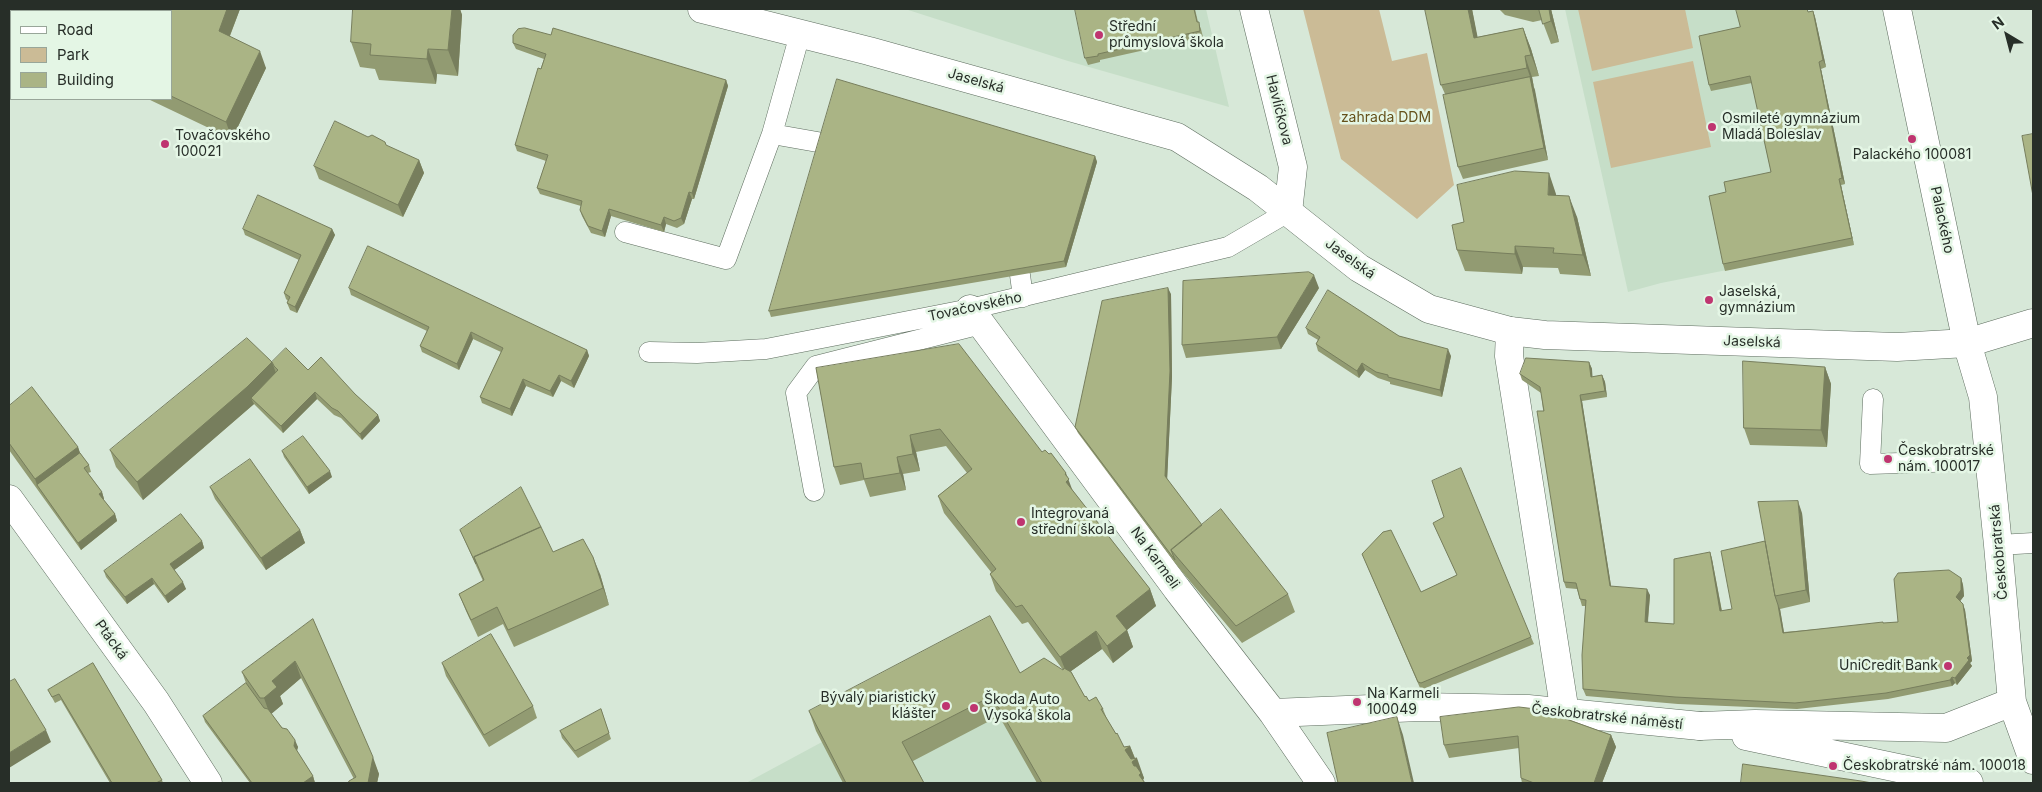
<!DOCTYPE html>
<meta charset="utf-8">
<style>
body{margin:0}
#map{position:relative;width:2042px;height:792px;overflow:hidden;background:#d7e8d8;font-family:Inter,sans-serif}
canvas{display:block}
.frame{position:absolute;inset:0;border:10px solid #272e28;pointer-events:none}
.legend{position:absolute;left:10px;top:10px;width:162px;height:90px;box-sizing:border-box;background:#e4f6e5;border:1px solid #98a699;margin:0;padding:6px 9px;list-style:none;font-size:15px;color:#272e28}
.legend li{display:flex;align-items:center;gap:10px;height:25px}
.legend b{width:25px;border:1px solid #98a699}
.north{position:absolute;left:1982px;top:10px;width:50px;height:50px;-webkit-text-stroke:4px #e4f6e5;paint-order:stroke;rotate:323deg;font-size:14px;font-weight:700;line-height:20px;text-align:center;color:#272e28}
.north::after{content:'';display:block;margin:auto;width:18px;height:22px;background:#272e28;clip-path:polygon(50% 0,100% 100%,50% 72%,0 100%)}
</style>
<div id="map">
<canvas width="2042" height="792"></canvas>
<div class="frame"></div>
<ul class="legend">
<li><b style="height:6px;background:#fff"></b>Road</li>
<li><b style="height:14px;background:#cbbb96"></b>Park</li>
<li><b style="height:14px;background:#aab485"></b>Building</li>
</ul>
<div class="north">N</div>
</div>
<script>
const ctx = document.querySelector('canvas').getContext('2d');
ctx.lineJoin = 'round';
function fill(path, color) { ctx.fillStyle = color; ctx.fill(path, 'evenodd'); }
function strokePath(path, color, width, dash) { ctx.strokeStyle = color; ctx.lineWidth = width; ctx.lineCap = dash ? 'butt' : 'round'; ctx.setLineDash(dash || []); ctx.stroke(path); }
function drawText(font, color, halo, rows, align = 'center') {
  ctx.font = font + ' Inter,sans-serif'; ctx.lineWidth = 5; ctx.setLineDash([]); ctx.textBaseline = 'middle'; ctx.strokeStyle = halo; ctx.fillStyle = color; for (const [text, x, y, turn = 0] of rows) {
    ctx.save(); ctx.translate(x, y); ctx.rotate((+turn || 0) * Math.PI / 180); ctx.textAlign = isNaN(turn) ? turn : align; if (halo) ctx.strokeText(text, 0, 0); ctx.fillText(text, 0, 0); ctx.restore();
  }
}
fill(new Path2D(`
 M905 9H1206L1229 107 1068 61Z
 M1565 9H1808L1810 19 1815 17 1826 67 1821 69 1845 184 1841 186 1854 245 1661 283 1628 292Z
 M1027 694 1139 783H746L822 742Z`), '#c6dec8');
fill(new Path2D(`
 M1303 9H1379L1392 61 1427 53 1454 185 1417 219 1341 159Z
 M1578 9H1685L1693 48 1592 71Z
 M1693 61 1711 147 1611 168 1593 82Z`), '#cbbb96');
const service = new Path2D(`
 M772 134 823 143
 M625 232 726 259 772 134 800 34
 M1020 275 1023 297
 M649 352 697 353 766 349 970 309 1228 247 1288 212
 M1873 399 1870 464 1961 461 1989 457
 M814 491 796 393 816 366 981 324
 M1998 545 2033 543`);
const pedestrian = new Path2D(`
 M970 309 1177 589 1273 713 1321 783
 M1510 331 1509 356 1565 713
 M1273 713 1420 707 1528 709 1700 726`);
const minor = new Path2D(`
 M1254 9 1293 167 1288 212
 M1897 9 1967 343 1983 397 1998 545 2012 702 2033 760
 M9 499 156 702 208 783
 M1700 726 1755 724 1946 728 2012 702
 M1746 736 1969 783`);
const tertiary = new Path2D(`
 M702 9 869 51 1177 137 1258 188 1359 268 1429 309 1510 331 1545 335 1897 347 1967 343 2033 323`);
strokePath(service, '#5e6d5f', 21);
strokePath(pedestrian, '#5e6d5f', 29);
strokePath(minor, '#5e6d5f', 29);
strokePath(tertiary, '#5e6d5f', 29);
strokePath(service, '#fff', 20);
strokePath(pedestrian, '#fff', 28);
strokePath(minor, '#fff', 28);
strokePath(tertiary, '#fff', 28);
fill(new Path2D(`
 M9 9H240L230 36 266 68 232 139 148 99H171V11H12L9 10Z
 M353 9H460L462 15 458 76 437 74 436 84 379 80 375 69 360 67 351 42Z
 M1195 9 1198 22 1201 29 1203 37 1100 60V62L1088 65 1085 58Z
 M1425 9H1472L1477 37 1523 28 1531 49 1539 76 1532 77 1548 160 1463 179 1458 167 1445 94 1441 85Z
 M1499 9H1551L1559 42 1551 44 1542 20 1533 22 1505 15Z
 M1813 11 1815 17 1826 67 1821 69 1845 184 1841 185 1854 245 1725 271 1723 264 1726 192 1771 172 1752 83 1711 91 1709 85 1740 27Z
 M551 35 726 80 728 86 694 199H692L684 224 677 228 666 224 664 232 611 216 605 237 591 233 582 216 580 210 581 206 540 194 537 188 546 161 517 151 515 145 544 59 516 49 513 43Z
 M1095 156 1097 162 1066 267 771 317 769 311Z
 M419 160 424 173 403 217 319 179 314 166Z
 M1556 194V195L1577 217 1591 276 1560 274 1558 268 1523 267 1522 274 1465 271 1457 250 1464 222Z
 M243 229H332L335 235 297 313 290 310 287 303 288 301 286 299 284 293 299 260 245 235Z
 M349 288 587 350 589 356 574 388 561 381 553 397 526 386 512 416 482 403 480 397 501 352 473 339 459 370 422 352 420 346 427 331 351 295Z
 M1319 288 1281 349 1186 358 1182 345Z
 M1171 294 1172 377 1167 479 1202 525 1288 594 1295 612 1242 643 1178 567 1078 433 1075 427Z
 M1306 328 1399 336 1451 356 1442 397 1390 384V382L1378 378 1365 370 1359 378 1318 351 1316 344 1318 340 1308 334Z
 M272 362 308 370 355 394 378 415 380 421 362 440 341 418 334 415 317 399 283 433 254 404 143 500 116 467 110 450Z
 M1589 362 1592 369V377L1602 375 1605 382 1607 397 1582 401 1611 586 1650 595 1648 622 1674 624 1710 552 1712 559 1722 611 1732 609 1765 541 1802 513 1810 602 1780 609 1784 632 1898 622 1961 578 1963 585 1964 596 1960 601 1965 610 1972 661 1970 663 1972 666 1957 685 1955 683 1952 686 1888 699 1797 709 1678 704 1586 696 1583 689 1586 606H1582L1577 589 1566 588 1564 582 1541 393 1522 380 1520 374Z
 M1825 367 1831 384 1827 447 1750 445 1744 428Z
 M816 368 1042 452 1073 491 1150 589 1156 606 1127 630 1133 647 1113 663 1102 649 1071 671 1085 697 1089 701 1103 709 1107 719 1124 747 1130 746 1135 758 1144 778 1143 780 1145 783H1037L999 716 913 761 924 783H843L816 731 809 711 1020 673 1063 670 1028 622 1022 624 996 591 990 574 991 572 944 513 938 496 967 473 946 446 916 452 920 471 903 474 906 490 870 497 864 480 840 485 834 467Z
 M9 406 78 447 80 453 89 465 91 472 88 473 102 492 104 499H103L115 514 117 521 81 550 9 450Z
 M282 451 332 477 309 494 284 457Z
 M210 487 300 530 305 543 266 570 215 499Z
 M1433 523 1531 637 1534 644 1423 689 1420 688 1362 554 1421 592 1457 575Z
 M460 530 553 552 600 574 609 605 514 647 503 624 478 637 466 611 459 594 483 581Z
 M202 541 204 548 174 570 186 589 168 603 154 584 127 604 106 577 104 571Z
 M313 619 379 774 377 783H348L354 779 301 678 280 696 283 704 271 714 298 747 297 751 313 776 315 783H250L205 722 203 716 246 683 242 672Z
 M93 663 162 780 163 783H110L61 700 55 703 48 690Z
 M442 663 533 706 537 718 489 747 446 676Z
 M601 709 611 739 578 758 562 738 560 731Z
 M1554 714 1611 735 1616 747 1602 783H1522L1521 778 1519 748 1449 758 1444 745Z`), '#929b72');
fill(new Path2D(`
 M227 9H240L225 48 219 31Z
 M452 9H460L462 15 458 76 448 50Z
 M1468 9H1472L1482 59 1474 38Z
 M1549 9H1551L1559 42 1551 21Z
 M1813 11 1815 17 1826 67 1823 60Z
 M1523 28 1531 49 1539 76 1531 55Z
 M428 49 437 74 436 84 427 59Z
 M260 51 266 68 232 139 226 122Z
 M1525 56 1532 77 1534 88 1527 68Z
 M1819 62 1821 69 1845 184 1842 178Z
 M1530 77 1535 90 1548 160 1544 148Z
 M726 80 728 86 694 199 692 193Z
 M1095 156 1097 162 1066 267 1064 261Z
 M419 160 424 173 403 217 398 205Z
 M1549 173 1556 194 1555 216 1548 195Z
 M1839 179 1841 185 1854 245 1852 238Z
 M689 192 692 199 684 224 681 218Z
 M1569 196 1577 217 1591 276 1583 255Z
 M609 209 611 216 605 237 602 231Z
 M664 217 666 224 664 232 661 225Z
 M332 229 335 235 297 313 295 307Z
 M1515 246 1523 267 1522 274 1515 254Z
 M1314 275 1319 288 1281 349 1277 337Z
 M1168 288 1171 294 1172 377 1167 482 1165 476Z
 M471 332 473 339 459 370 457 364Z
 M1448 349 1451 356 1442 397 1440 390Z
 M587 350 589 356 574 388 571 381Z
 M272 362 278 379 251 398 254 404 143 500 137 482Z
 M1589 362 1592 369 1593 384 1591 377Z
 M1362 363 1365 370 1359 378 1357 371Z
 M1825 367 1831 384 1827 447 1821 430Z
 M559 375 561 381 553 397 550 391Z
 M1602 375 1605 382 1607 397 1605 391Z
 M523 379 526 386 512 416 510 409Z
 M315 392 317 399 283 433 281 426Z
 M1580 395 1582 401 1612 592 1610 586Z
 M378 415 380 421 362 440 360 434Z
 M910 435 916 452 920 471 913 454Z
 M78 447 82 459 37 485 35 479Z
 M897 457 903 474 906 490 900 473Z
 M330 471 332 477 309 494 307 487Z
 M1066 473 1075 497 1066 482 1065 474Z
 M102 492 104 499 102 500 99 494Z
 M1798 501 1802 513 1810 602 1806 590Z
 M115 514 117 521 81 550 78 543Z
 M300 530 305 543 266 570 261 558Z
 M202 541 204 548 173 571 170 564Z
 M1710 552 1712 559 1723 618 1720 611Z
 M593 557 600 574 609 605 603 588Z
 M152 578 154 584 127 604 125 597Z
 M1961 578 1963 585 1964 596 1958 604 1956 597Z
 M183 582 186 589 168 603 165 596Z
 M1150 589 1156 606 1127 630 1133 647 1113 663 1107 646 1116 616Z
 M1647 589 1650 595 1647 629 1645 622Z
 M1963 604 1965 610 1972 661 1970 663 1972 666 1957 685 1955 678 1967 658Z
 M1778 605 1780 609 1785 639 1783 633Z
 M1096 631 1102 649 1067 674 1060 657Z
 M295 661 301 678 280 696 283 704 270 715 264 698 272 681Z
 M1952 677 1955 683 1952 686 1950 680Z
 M1397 717 1403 735 1414 783H1412Z
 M46 730 51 742 9 768V753Z
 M1611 735 1616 747 1602 783H1594Z
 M295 740 298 747 296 753 294 746Z
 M1130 746 1135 759 1137 758 1144 778 1143 780 1144 783 1125 750Z
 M373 757 379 774 377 783H368Z
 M313 776 315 783H303Z`), '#777e5d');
const building = new Path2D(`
 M28 9H60V11H33Z
 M64 9H103L102 11H63Z
 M103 9H227L219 31 260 51 226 122 171 96V11H102Z
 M353 9H452L448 50 428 49 427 59 370 55 371 44 351 42Z
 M1075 9H1194L1197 22H1199L1200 31 1098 54V56L1085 58Z
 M1425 9H1468L1474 38 1523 28 1531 55 1525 56 1527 68 1441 85Z
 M1539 9H1549L1551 21 1543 24Z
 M1736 9H1807L1808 12 1813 11 1823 60 1819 62 1842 178 1839 179 1852 238 1723 264 1709 196 1726 192 1724 182 1771 172 1750 76 1709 85 1699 36 1740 27Z
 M525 28 551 35 553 28 726 80 692 193 689 192 681 218 674 221 664 217 661 225 609 209 602 231 588 226 580 210 582 201 537 188 548 155 515 145 538 68 541 69 546 54 513 43V35L518 29Z
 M1530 77 1544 148 1458 167 1443 95Z
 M837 79 1095 156 1064 261 769 311Z
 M335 121 368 137 372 135 385 142 386 145 419 160 398 205 314 166Z
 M2033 134V196L2022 136Z
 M1515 171 1549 173 1548 195 1569 196 1583 255 1553 253 1554 248 1515 246V254L1457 250 1452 225 1464 222 1457 185Z
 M258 195 332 229 295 307 287 303 290 297 284 293 301 255 243 229Z
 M368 246 587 350 571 381 559 375 550 391 523 379 510 409 480 397 503 348 471 332 457 364 420 346 429 327 349 288Z
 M1309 272 1314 275 1277 337 1182 345 1183 281Z
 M1168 288 1170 371 1165 476 1202 525 1171 550 1175 560 1075 427 1102 301Z
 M1328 290 1399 336 1448 349 1440 390 1388 377V375L1376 372 1362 363 1357 371 1316 344 1320 337 1306 328Z
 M247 338 272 362 247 387 137 482 110 450Z
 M959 344 1042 452 1045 450 1049 454 1051 453 1066 473 1065 474 1069 479 1066 482 1150 589 1116 616 1127 630 1107 646 1096 631 1060 657 1022 605 1016 607 990 574 996 569 938 496 972 469 940 429 910 435 913 454 897 457 900 473 864 479 861 463 834 467 816 368Z
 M286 348 308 370 321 357 355 394 378 415 360 434 338 411 332 408 315 392 281 426 251 398 278 370 274 366 272 362Z
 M1526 358 1589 362 1591 377 1602 375 1605 391 1580 395 1610 586 1647 589 1645 622 1674 624V559L1710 552 1720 611 1732 609 1721 551 1765 541 1775 596 1778 605 1783 633 1883 622V623L1898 622 1894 579 1898 573 1949 570 1961 578V590L1956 597 1963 604 1970 655 1967 658 1969 660 1955 678 1952 677 1950 680 1886 693 1795 703 1675 697 1583 689 1582 655 1586 600 1580 599 1576 583 1564 582 1537 411H1544L1540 387 1520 374Z
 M1743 361 1825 367 1821 430 1744 428Z
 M32 387 78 447 35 479 9 443V406Z
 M303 436 330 471 307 487 282 451Z
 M80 453 89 465 84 468 102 492 99 494 115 514 78 543 37 485Z
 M250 459 300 530 261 558 210 487Z
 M1461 468 1531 637 1421 683 1418 682 1362 554 1383 532 1391 530 1421 592 1457 575 1433 523 1444 517 1432 481Z
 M521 487 541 527 474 557 476 564 460 530Z
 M1798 501 1806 590 1775 596 1758 502Z
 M1221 509 1288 594 1236 626 1171 550Z
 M181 514 202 541 170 564 183 582 165 596 152 578 125 597 104 571Z
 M541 527 553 552 583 539 593 557 603 588 508 630 497 607 471 620 459 594 484 580 474 557Z
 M990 616 1020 673 1044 658 1063 670 1064 668 1071 672 1085 697 1086 696 1089 701 1096 697 1103 709H1101L1116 734 1117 733 1124 747 1130 746 1125 750 1131 759 1137 758 1132 762 1134 766H1136L1141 773 1139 775 1145 783H1042L992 696 902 742 924 783H846L809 711Z
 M313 619 373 757 368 783H348L349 781 356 777 295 661 272 681 277 687 264 698H260L242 672Z
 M491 634 533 706 484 735 442 663Z
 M93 663 162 780 156 783H112L59 694 52 697 48 690Z
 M15 679 46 730 9 753V682Z
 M246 683 264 708 268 709 282 728 287 729 295 740 294 746 313 776 303 783H252L203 716Z
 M1519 707 1552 711V714L1611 735 1594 783H1534L1521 778 1518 736 1444 745 1440 717Z
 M601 709 609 733 575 751 560 731Z
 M1397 717 1412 783H1338L1327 733Z
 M1743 764 1861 781 1872 783H1741Z`);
fill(building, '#aab485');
strokePath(building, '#777e5d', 1);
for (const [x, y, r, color] of [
 [1099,35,5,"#bf3570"],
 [1712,127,5,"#bf3570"],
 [1912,139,5,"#bf3570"],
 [165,144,5,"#bf3570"],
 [1709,300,5,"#bf3570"],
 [1888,459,5,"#bf3570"],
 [1021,522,5,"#bf3570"],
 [1948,666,5,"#bf3570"],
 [1357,702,5,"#bf3570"],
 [946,706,5,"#bf3570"],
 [974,708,5,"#bf3570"],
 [1833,766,5,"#bf3570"]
]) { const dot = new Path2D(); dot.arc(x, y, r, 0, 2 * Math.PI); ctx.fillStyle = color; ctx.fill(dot); strokePath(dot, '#e4f6e5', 2); }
drawText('14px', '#272e28', '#e4f6e5', [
 ["Střední",1109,27],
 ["průmyslová škola",1109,43],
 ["Osmileté gymnázium",1722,119],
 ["Mladá Boleslav",1722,135],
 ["Tovačovského",175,136],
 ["100021",175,152],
 ["Palackého 100081",1912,155,"center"],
 ["Jaselská,",1719,292],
 ["gymnázium",1719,308],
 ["Českobratrské",1898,451],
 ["nám. 100017",1898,467],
 ["Integrovaná",1031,514],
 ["střední škola",1031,530],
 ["UniCredit Bank",1938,666,"right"],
 ["Na Karmeli",1367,694],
 ["100049",1367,710],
 ["Bývalý piaristický",936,698,"right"],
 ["klášter",936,714,"right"],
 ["Škoda Auto",984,700],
 ["Vysoká škola",984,716],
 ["Českobratrské nám. 100018",1843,766]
], 'left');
drawText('14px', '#272e28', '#e4f6e5', [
 ["Jaselská",976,81,16],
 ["Havlíčkova",1279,110,76],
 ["Palackého",1942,220,78],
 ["Jaselská",1350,259,36],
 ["Tovačovského",975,307,-12],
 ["Jaselská",1752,342,2],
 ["Českobratrská",1999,552,-95],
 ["Na Karmeli",1155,558,54],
 ["Ptácká",111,640,54],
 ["Českobratrské náměstí",1607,717,6]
]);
drawText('14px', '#65511b', '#e4f6e5', [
 ["zahrada DDM",1386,118]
]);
</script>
